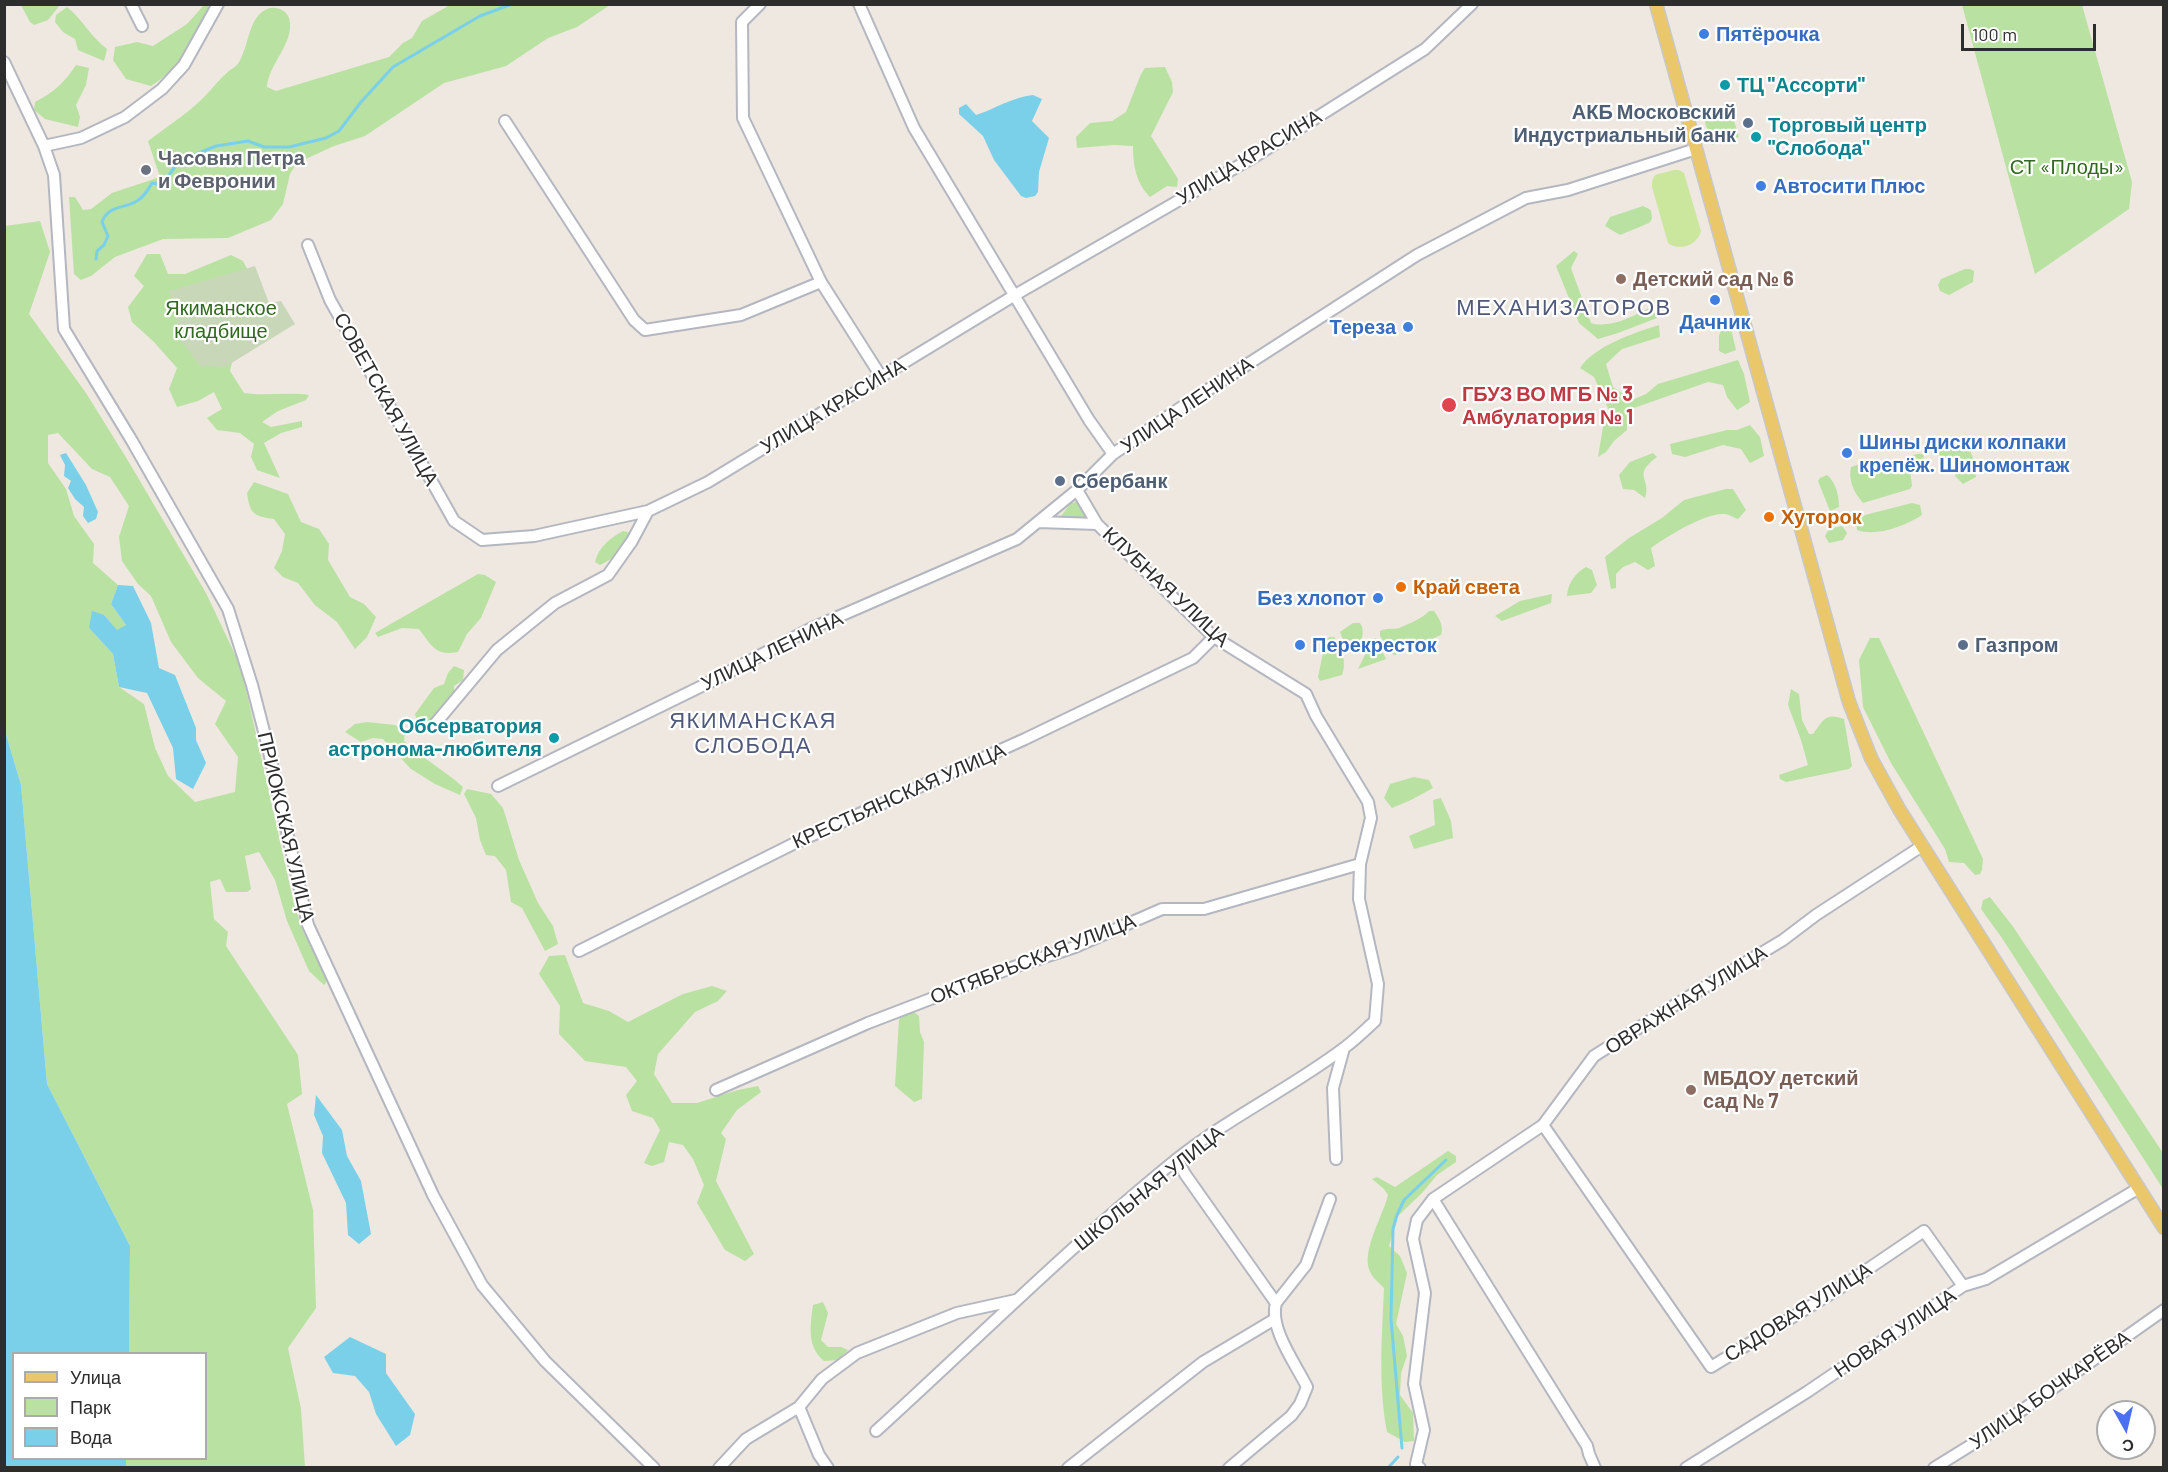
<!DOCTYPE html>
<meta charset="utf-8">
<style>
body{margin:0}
#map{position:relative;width:2168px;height:1472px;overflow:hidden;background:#eee8e1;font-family:Barlow,sans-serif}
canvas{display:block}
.frame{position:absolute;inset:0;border:6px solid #2d2d2d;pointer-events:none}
.legend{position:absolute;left:12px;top:1352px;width:195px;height:108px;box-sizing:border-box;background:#fff;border:2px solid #ababab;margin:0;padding:8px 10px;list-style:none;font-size:18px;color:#2d2d2d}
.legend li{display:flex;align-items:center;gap:12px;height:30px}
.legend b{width:30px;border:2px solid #ababab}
.north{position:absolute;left:2096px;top:1400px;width:60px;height:60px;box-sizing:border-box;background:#fff;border:2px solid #ababab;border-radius:50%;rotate:172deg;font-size:16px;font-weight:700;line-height:24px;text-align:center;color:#2d2d2d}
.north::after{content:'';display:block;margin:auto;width:21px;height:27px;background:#4b70f1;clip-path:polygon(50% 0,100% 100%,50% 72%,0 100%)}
.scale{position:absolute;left:1961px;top:24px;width:135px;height:27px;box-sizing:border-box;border:3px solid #2d2d2d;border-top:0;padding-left:8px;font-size:18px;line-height:21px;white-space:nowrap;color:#2d2d2d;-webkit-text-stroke:4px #fff;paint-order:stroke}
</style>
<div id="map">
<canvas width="2168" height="1472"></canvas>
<div class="frame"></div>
<ul class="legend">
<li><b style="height:8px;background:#eac76a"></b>Улица</li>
<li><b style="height:16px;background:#b9e1a1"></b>Парк</li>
<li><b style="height:16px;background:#7bd0e9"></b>Вода</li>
</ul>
<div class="north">С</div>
<div class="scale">100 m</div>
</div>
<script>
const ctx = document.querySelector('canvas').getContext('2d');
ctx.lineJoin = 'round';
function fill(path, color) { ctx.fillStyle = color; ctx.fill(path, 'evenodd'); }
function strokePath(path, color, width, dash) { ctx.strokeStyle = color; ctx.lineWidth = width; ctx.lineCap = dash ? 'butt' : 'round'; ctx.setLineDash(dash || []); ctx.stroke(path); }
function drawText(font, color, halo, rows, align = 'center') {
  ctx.font = font + ' Barlow,sans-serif'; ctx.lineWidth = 4.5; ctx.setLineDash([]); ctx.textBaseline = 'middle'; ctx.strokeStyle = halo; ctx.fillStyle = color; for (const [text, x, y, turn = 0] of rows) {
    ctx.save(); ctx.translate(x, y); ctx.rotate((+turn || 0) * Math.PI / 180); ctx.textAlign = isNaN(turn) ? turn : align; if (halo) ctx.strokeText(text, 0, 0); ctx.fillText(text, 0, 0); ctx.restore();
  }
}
fill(new Path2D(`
 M21 5H60L48 20 34 25 30 22Z
 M204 5H213C196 35 182 67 151 86L126 79 113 60 115 47 137 42 153 46 187 24Z
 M450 5H610L577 27 548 38 506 66 444 83 365 136 334 146 297 163 290 174 283 204 271 220 228 238 163 239 115 257 91 276 81 280 74 274 69 197H75L83 210 91 209 112 193 160 177 148 141C165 128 184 116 200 101 210 92 218 80 229 71 234 67 238 66 241 58 249 43 249 19 265 10 273 5 286 9 289 18 296 42 268 64 267 87L276 91 389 57 403 43 412 38 422 21Z
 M1962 5H2082L2132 182 2129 209 2035 274Z
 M67 7C83 20 90 36 107 49L104 61 78 50 75 39 63 32 55 22 56 15Z
 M76 65 89 68 86 85 76 105 80 117 78 127 45 119 34 110 35 102C54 92 65 82 76 65Z
 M1165 67 1172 82 1173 92 1151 136 1178 179 1177 187 1167 186 1150 197C1136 183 1133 165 1133 146L1114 145 1077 148 1076 137 1090 123 1112 121 1126 112 1141 74 1145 68Z
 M1731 111 1739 137 1712 145 1704 119Z
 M1643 206 1651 210 1652 219 1649 223 1620 235 1605 226 1610 217Z
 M40 221 50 252 29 314 86 393 127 459 206 593 241 667 294 904 303 931 328 980 324 985 309 971 287 921 275 880 259 852 245 856 251 889 247 892H226L220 879 210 882 214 919 228 932 226 946 298 1055 302 1094 287 1104 313 1210 316 1308 288 1348 301 1409 305 1467H126V1459L206 1458V1354L129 1353 130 1246 47 1084 21 785 5 731V226ZM58 433 92 469 110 477 129 506 119 537 122 561 138 584 151 596 171 642 198 678 226 701 215 724 238 757 235 792 195 802 168 776 155 748 144 704 119 687 113 654 89 628 104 615 117 631 126 625 111 604 118 585 93 563 94 544 74 516 66 489 48 463V435Z
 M1574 251 1578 254 1571 268 1591 323C1610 329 1634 316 1651 307L1657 318 1618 333 1598 339 1579 323 1556 266Z
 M147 254H160L168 274H185L231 255 243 261 269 311 235 350 230 371 244 393C266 396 287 392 309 395L306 400 278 411 262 422 271 427 302 421V427L281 433 264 443 280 478 257 470 251 457 254 444 240 433 217 430 207 418 222 409 214 392 198 401 177 407 169 389 177 368 154 342 132 322 128 307 144 286 134 276Z
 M1965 269H1970L1974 271 1973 282 1949 295 1940 291 1938 285 1941 279Z
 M1659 325 1660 337 1622 349 1606 364 1613 387 1632 400 1646 394 1658 384 1738 360 1744 374 1750 402 1737 410 1727 397 1723 385 1708 382 1631 409 1627 417V430L1614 441 1606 452 1598 457 1603 427 1611 415 1594 377 1580 368C1594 346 1636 332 1659 325Z
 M1730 325 1736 350 1725 354 1719 351V336L1722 328Z
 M1750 425 1760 437 1764 456 1750 463 1741 449 1723 445 1685 457 1672 454 1670 444 1727 430H1737Z
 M1952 443 1970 451 1974 460 1976 477 1963 484 1955 476 1957 461 1940 457 1938 447Z
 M1653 453 1657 457C1631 476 1652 478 1645 498L1634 490 1623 489 1619 475 1630 462Z
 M1917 454H1924L1923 461 1910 470 1912 486 1910 489 1863 503C1854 493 1848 480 1851 467L1860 464 1874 470Z
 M1827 475C1836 482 1839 496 1839 507L1830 511 1818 481 1820 478Z
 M254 482 288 494 301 522 319 529 329 544 328 560 350 597 364 604 376 617 367 637 355 649 337 622 315 605 298 583 283 577 274 568 282 551 285 534 274 519C253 516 250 514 247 493Z
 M1726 489H1733L1746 510 1738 519C1734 518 1729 514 1725 514 1706 512 1666 537 1651 548L1655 566 1648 570 1635 562 1623 567 1616 574V588L1611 589 1605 557 1629 538 1662 518 1684 500Z
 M1076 502 1079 504 1089 519 1063 518 1061 516 1071 503Z
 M1912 503 1920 505 1922 515C1905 526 1877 537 1857 530L1856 521 1865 515Z
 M1842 526 1847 533 1843 540 1829 543 1825 536 1829 529Z
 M623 531 631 533C626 549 615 558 600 565L595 562C598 548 611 537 623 531Z
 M1586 567 1592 570 1597 585 1591 593 1567 596C1568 583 1575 573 1586 567Z
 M478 574 485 575 496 582 481 618 467 634 458 652C435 656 432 646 419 629L402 628 378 637 375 633Z
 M1552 594 1551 603 1502 621 1495 616 1520 601Z
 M1429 611H1434C1439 618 1444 626 1441 635L1395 655 1392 654 1380 636V631C1390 627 1392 630 1399 628 1408 624 1422 619 1429 611Z
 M1353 623H1360C1367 634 1359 644 1354 654L1345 644 1340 632Z
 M1330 637H1334C1342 647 1347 663 1342 675L1320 681 1318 677 1326 639Z
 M1376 638 1386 659 1358 669 1373 639Z
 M1870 638H1879L1881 642 1983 859 1982 870 1980 874 1975 875 1964 863 1949 862 1945 849 1891 763 1863 707 1859 660Z
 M454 666 464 670 463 680 454 686V694L435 718 422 726 417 721 415 714 434 688 444 684 448 673Z
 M1791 689 1799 694 1802 720 1809 734H1813C1823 720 1826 712 1844 719L1852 766 1849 769 1786 782 1780 779 1779 775 1808 765 1801 740 1788 705Z
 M367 722 395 725 405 730 404 741C422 758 444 770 463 787L460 795 435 784 411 769 383 739 373 738 361 742 345 732 355 724Z
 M1414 777 1429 780 1433 788 1411 800 1392 808 1384 798 1390 784Z
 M467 789 491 794 503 808 519 860 538 903 553 926 558 944 545 951 522 908 511 902 506 870 495 856 486 855 480 840 476 818 464 794Z
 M1441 798 1451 821 1453 838 1414 849 1409 836 1435 825 1433 800Z
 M1990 897 2014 928 2163 1153V1189L2002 938 1981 909 1983 900Z
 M565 955 583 1003 609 1011 628 1022 683 994 712 986 727 991 718 1001 695 1012 658 1054 654 1074 672 1103H697L738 1090 758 1086 761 1092 737 1110 721 1133 726 1139 716 1181 754 1254 745 1261 725 1250 697 1203 704 1185 693 1159 683 1145 669 1142 664 1162 652 1166 644 1163 660 1130 653 1118 632 1111 626 1095 637 1081 626 1067 585 1061 559 1034 560 1006 539 974 549 956Z
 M911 1010 919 1016 920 1032 924 1042 922 1099 914 1102 895 1086 899 1020 901 1015Z
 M1448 1151 1456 1156V1162L1437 1175 1422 1193 1398 1216 1389 1246 1400 1256 1407 1273 1396 1324 1403 1336 1407 1356 1401 1373 1400 1395 1413 1413 1414 1441 1405 1442 1387 1432C1378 1385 1382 1336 1384 1288 1377 1281 1369 1275 1368 1265 1365 1245 1383 1215 1388 1195L1384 1189 1372 1179 1377 1177 1395 1187Z
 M823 1302 828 1313 821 1340 828 1347H841L848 1350 838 1360 824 1361C807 1347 810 1326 813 1305Z`), '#b9e1a1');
fill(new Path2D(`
 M255 266 269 303 281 301 295 324 225 367 200 366 182 342 169 291Z`), '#c9d7b9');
fill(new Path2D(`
 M1674 170H1679L1684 173 1701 231C1698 245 1679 252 1668 243L1652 187V181L1655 175Z`), '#cbe79e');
fill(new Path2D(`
 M1033 95 1042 99 1032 121 1049 138 1039 172 1038 192 1035 196 1026 198 1021 196 994 160 983 136 959 114V108L966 104 976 115C995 109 1012 97 1033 95Z
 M66 453 86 485 98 512 96 519 88 523 83 516 84 507 75 499 68 488 71 481 64 476 65 465 60 455Z
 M118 585 133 586 151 623 159 668 175 675 196 728V740L206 763 193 789 176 779 173 748 147 693 119 687 113 654 89 628 92 611 104 615 117 630 126 625 111 604Z
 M5 731 21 785 47 1084 130 1246 129 1353 14 1354V1458L126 1459V1467H5Z
 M316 1095 342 1130 347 1156 361 1181 371 1234 359 1244 348 1235 346 1203 322 1153 323 1136 314 1115Z
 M350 1337 386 1354V1373L415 1414 410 1435 396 1446 376 1414 369 1392 355 1376 333 1373 324 1357Z`), '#7bd0e9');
strokePath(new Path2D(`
 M96 259 97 251 104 245 108 236 102 222C108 205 124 209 137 201 144 197 148 190 152 183L158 184 166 179 177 164 187 158 216 146 248 141 264 147H289L326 138 339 131 361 102 393 67 480 16 512 4
 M1402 1448 1391 1319 1393 1229 1397 1215 1404 1200 1446 1160
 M1388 1468 1398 1457`), '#7bd0e9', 3);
const minor = new Path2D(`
 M131 4 142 26
 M760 4 742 22 743 118 821 282 882 378
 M859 4 914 128 1089 420 1113 454
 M4 62 44 146 54 175 64 329 132 441 228 609 252 685 267 743 308 925 433 1195 482 1285 545 1361 654 1468
 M505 121 634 320 645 330 741 315 821 282
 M44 146 81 138 125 117 162 89 184 65 218 4
 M308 245 330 300 454 521 482 540 534 536 648 511
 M1038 522 1097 524 1077 490
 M435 724 497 650 555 603 608 575 632 541 648 511 708 482 1015 295 1254 157 1425 49 1472 4
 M498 786 708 683 810 629 1017 539 1077 490 1113 454 1189 402 1417 255 1526 198 1568 190 1696 149
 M579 951 795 843 1025 739 1193 658 1214 637
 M716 1090 868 1023 1011 968 1075 947 1162 909H1204L1360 864
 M1543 1125 1711 1367 1840 1288 1924 1231 1963 1286
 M1177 1159 1185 1174 1276 1303
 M1336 1159 1333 1088 1344 1048
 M1433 1199 1587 1446 1589 1454 1595 1468
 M799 1407 819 1455 828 1468
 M876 1431C976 1340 1072 1244 1177 1159 1230 1117 1291 1088 1344 1048 1355 1040 1365 1030 1375 1021L1378 984 1359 899 1360 864 1371 818 1368 802 1316 716 1306 694 1214 637 1097 524
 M719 1468 746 1439 799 1407 822 1379 857 1353 957 1313 1016 1300
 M1068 1468 1203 1362 1275 1319
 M1229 1468 1291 1416 1300 1404 1307 1387C1296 1364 1269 1329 1276 1303L1306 1265 1330 1199
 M1420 1468 1416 1464 1424 1430 1414 1384 1425 1293 1413 1239 1417 1220 1433 1199 1543 1125 1594 1056 1675 1005 1783 940 1816 915 1922 846
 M1686 1468 1807 1392 1963 1286 1986 1279 2139 1188
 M1934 1468 1984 1437 2164 1310`);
const major = new Path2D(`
 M1656 4 1849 702 1871 758 1899 809 2164 1228`);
strokePath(minor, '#b4b7c0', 14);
strokePath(major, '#c8c8c8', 15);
strokePath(minor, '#fff', 10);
strokePath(major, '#eac76a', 12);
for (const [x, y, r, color] of [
 [1704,34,6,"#3f7fe0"],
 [1725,85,6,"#0f9aa8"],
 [1748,123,6,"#5c6f8a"],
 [1756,137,6,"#0f9aa8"],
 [146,170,6,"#6b7280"],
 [1761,186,6,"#3f7fe0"],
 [1621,279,6,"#8d6e63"],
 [1715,300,6,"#3f7fe0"],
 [1408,327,6,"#3f7fe0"],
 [1449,405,8,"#e0444e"],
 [1847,453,6,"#3f7fe0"],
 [1060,481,6,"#5c6f8a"],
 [1769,517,6,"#e8710a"],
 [1401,587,6,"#e8710a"],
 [1378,598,6,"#3f7fe0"],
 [1300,645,6,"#3f7fe0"],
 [1963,645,6,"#5c6f8a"],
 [554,738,6,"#0f9aa8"],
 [1691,1090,6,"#8d6e63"]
]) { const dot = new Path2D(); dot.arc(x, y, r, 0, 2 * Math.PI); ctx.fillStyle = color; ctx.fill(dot); strokePath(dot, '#fff', 2); }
drawText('bold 20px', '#366cbe', '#fff', [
 ["Пятёрочка",1716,34],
 ["Автосити Плюс",1773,186],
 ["Дачник",1715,322,"center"],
 ["Тереза",1396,327,"right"],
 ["Шины диски колпаки",1859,442],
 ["крепёж. Шиномонтаж",1859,465],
 ["Без хлопот",1366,598,"right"],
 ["Перекресток",1312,645]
], 'left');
drawText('bold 20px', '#0d838f', '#fff', [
 ["ТЦ \"Ассорти\"",1737,85],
 ["Торговый центр",1768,125],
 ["\"Слобода\"",1768,148],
 ["Обсерватория",542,726,"right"],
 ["астронома-любителя",542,749,"right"]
], 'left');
drawText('bold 20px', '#4e5e75', '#fff', [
 ["АКБ Московский",1736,112,"right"],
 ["Индустриальный банк",1736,135,"right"],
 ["Сбербанк",1072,481],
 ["Газпром",1975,645]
], 'left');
drawText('20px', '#2d2d2d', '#fff', [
 ["УЛИЦА КРАСИНА",1249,157,-31],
 ["СОВЕТСКАЯ УЛИЦА",386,399,61],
 ["УЛИЦА ЛЕНИНА",1187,405,-34],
 ["УЛИЦА КРАСИНА",833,406,-31],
 ["КЛУБНАЯ УЛИЦА",1166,587,43],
 ["УЛИЦА ЛЕНИНА",772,651,-26],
 ["КРЕСТЬЯНСКАЯ УЛИЦА",899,796,-24],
 ["ПРИОКСКАЯ УЛИЦА",286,827,77],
 ["ОКТЯБРЬСКАЯ УЛИЦА",1033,959,-21],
 ["ОВРАЖНАЯ УЛИЦА",1686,1000,-32],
 ["ШКОЛЬНАЯ УЛИЦА",1149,1188,-39],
 ["САДОВАЯ УЛИЦА",1798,1312,-32],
 ["НОВАЯ УЛИЦА",1895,1333,-34],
 ["УЛИЦА БОЧКАРЁВА",2050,1390,-35]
]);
drawText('bold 20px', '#5b616d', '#fff', [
 ["Часовня Петра",158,158],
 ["и Февронии",158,181]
], 'left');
drawText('20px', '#31691f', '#fff', [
 ["СТ «Плоды»",2067,167],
 ["Якиманское",221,308],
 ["кладбище",221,331]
]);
drawText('bold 20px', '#785e54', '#fff', [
 ["Детский сад № 6",1633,279],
 ["МБДОУ детский",1703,1078],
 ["сад № 7",1703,1101]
], 'left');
drawText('bold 20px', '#be3a42', '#fff', [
 ["ГБУЗ ВО МГБ № 3",1462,394],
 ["Амбулатория № 1",1462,417]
], 'left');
drawText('bold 20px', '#c56008', '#fff', [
 ["Хуторок",1781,517],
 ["Край света",1413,587]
], 'left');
ctx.letterSpacing = '1.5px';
drawText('22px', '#4f597c', '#fff', [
 ["МЕХАНИЗАТОРОВ",1564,308],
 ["ЯКИМАНСКАЯ",753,721],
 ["СЛОБОДА",753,746]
]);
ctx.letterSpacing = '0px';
</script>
